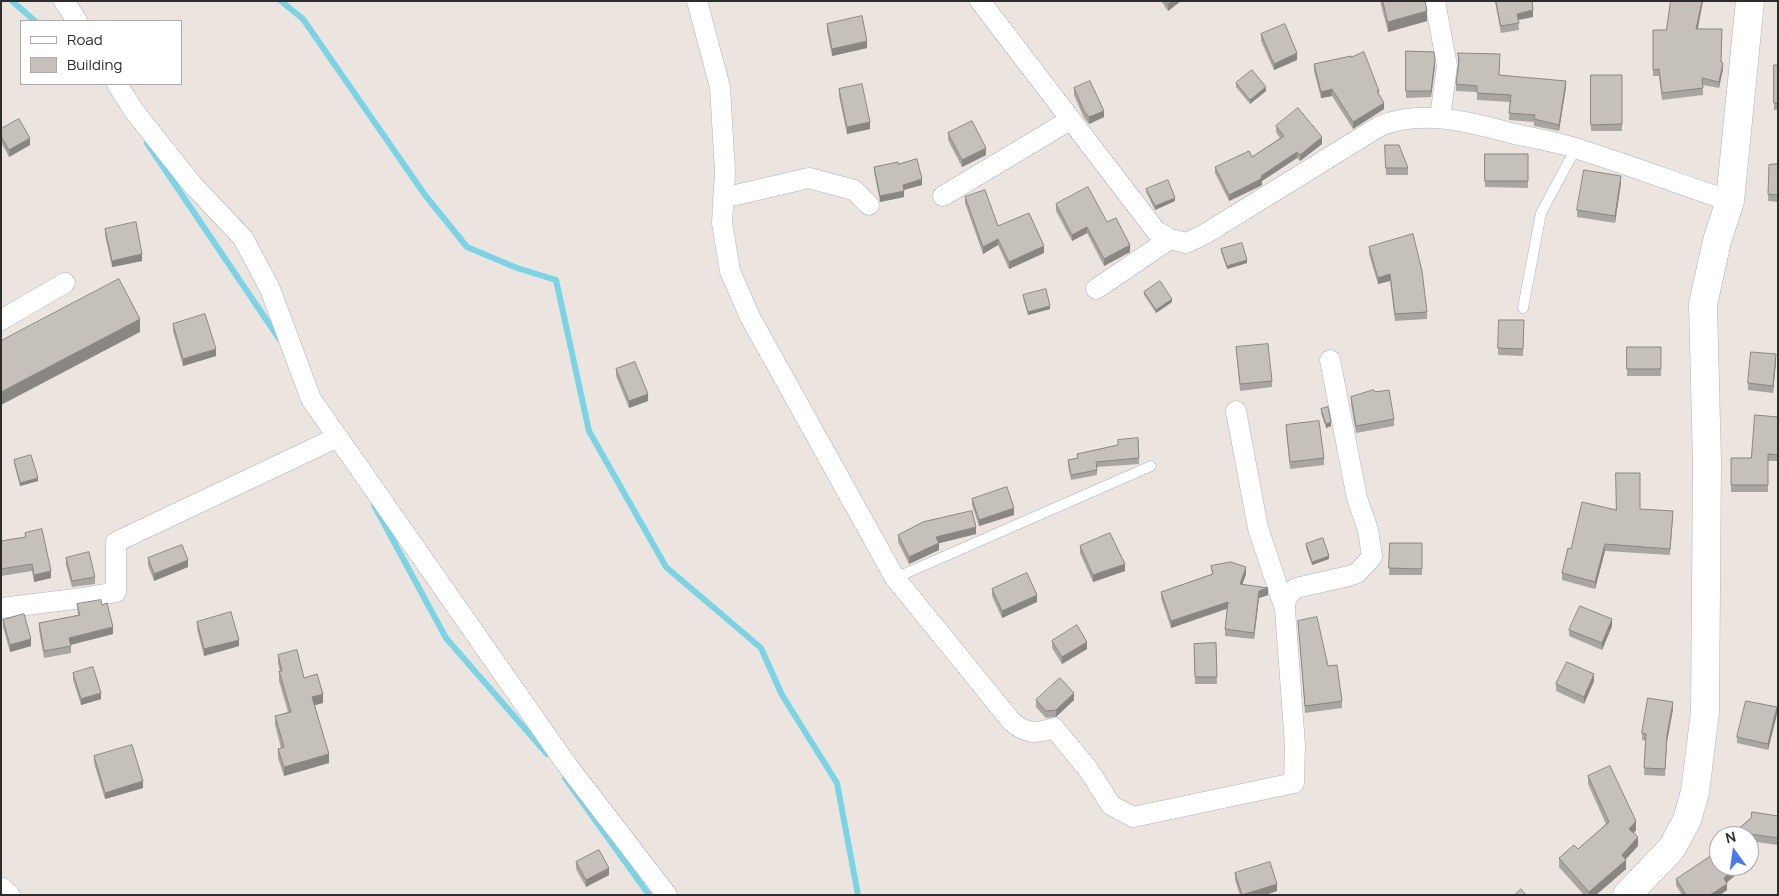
<!DOCTYPE html>
<style>
body{margin:0}
#map{position:relative;width:1779px;height:896px;overflow:hidden;background:#ece5df;font-family:Manrope,sans-serif}
canvas{display:block}
.frame{position:absolute;inset:0;border:2px solid #2c2c2c;pointer-events:none}
.legend{position:absolute;left:20px;top:20px;width:162px;height:65px;box-sizing:border-box;background:#fff;border:1px solid #ababab;margin:0;padding:6px 9px;list-style:none;font-size:15px;color:#2c2c2c}
.legend li{display:flex;align-items:center;gap:10px;height:25px}
.legend b{width:25px;border:1px solid #ababab}
.north{position:absolute;left:1709px;top:826px;width:50px;height:50px;box-sizing:border-box;background:#fff;border:1px solid #ababab;border-radius:50%;rotate:346deg;font-size:14px;font-weight:700;line-height:20px;text-align:center;color:#2c2c2c}
.north::after{content:'';display:block;margin:auto;width:18px;height:22px;background:#4b79ed;clip-path:polygon(50% 0,100% 100%,50% 72%,0 100%)}
</style>
<div id="map">
<canvas width="1779" height="896"></canvas>
<div class="frame"></div>
<ul class="legend">
<li><b style="height:6px;background:#fff"></b>Road</li>
<li><b style="height:14px;background:#c5c0ba"></b>Building</li>
</ul>
<div class="north">N</div>
</div>
<script>
const ctx = document.querySelector('canvas').getContext('2d');
ctx.lineJoin = 'round';
function strokePath(path, color, width, dash) { ctx.strokeStyle = color; ctx.lineWidth = width; ctx.lineCap = dash ? 'butt' : 'round'; ctx.setLineDash(dash || []); ctx.stroke(path); }
function fill(path, color) { ctx.fillStyle = color; ctx.fill(path, 'evenodd'); }
strokePath(new Path2D(`
 M12 1 35 21
 M281 1 303 19 425 195 467 247 517 268 556 280 589 431 666 567 761 648 782 695 837 783 858 895
 M147 143 280 340
 M374 505 446 638 547 754
 M565 778 649 895`), '#7ad4e6', 6);
const lane = new Path2D(`
 M1523 308 1541 213 1576 148
 M895 578 1151 466`);
const street = new Path2D(`
 M64 1 77 21
 M697 1 720 87 725 172 722 223 730 271 750 317 895 578 1012 722C1027 734 1035 734 1054 728L1088 769 1111 805 1133 817 1294 783 1295 745 1285 609 1286 598 1296 588 1349 576 1357 573 1372 557 1368 530 1357 498 1330 360
 M980 1 1156 231 1170 239 1186 243 1205 234 1380 126C1423 108 1472 123 1515 134 1536 139 1558 142 1578 149 1629 165 1679 184 1730 201
 M1435 1 1447 66 1440 118
 M117 84 134 111 192 184 243 238 270 289 311 399 567 765 667 895
 M943 196 1070 120
 M723 198 809 178 854 190 869 205
 M1096 289 1170 239
 M1 320 65 283
 M1236 411 1258 528 1285 609
 M1 608 83 598 116 592V542L338 437
 M1 887 10 895`);
const secondary = new Path2D(`
 M1627 895 1672 848 1687 820 1695 792 1705 712 1707 462 1703 304 1717 241 1730 201 1750 1`);
strokePath(lane, '#afb2bb', 11);
strokePath(street, '#afb2bb', 21);
strokePath(secondary, '#afb2bb', 29);
strokePath(lane, '#fff', 10);
strokePath(street, '#fff', 20);
strokePath(secondary, '#fff', 28);
fill(new Path2D(`
 M1161 1H1181L1168 11Z
 M1380 1H1425L1427 21 1388 32Z
 M1495 1H1532L1533 17 1518 20 1519 30 1501 33Z
 M1703 1 1698 29 1721 62 1723 69 1719 88 1703 85V95L1662 100 1659 76H1653V30H1666Z
 M827 24 867 48 832 56 827 31Z
 M1261 34 1297 60 1274 70 1261 41Z
 M1406 51 1435 66 1431 97 1406 98Z
 M1458 53 1500 75 1566 87 1559 131 1534 126V122L1509 120 1510 102 1477 100V92L1456 91V84L1458 64Z
 M1351 57 1379 91V94L1384 109 1353 129 1332 96 1321 98 1314 71V64Z
 M1774 65H1778V110H1774Z
 M1591 75H1622V131H1591Z
 M1236 83 1266 91 1250 104 1236 87Z
 M1074 88 1104 117 1089 124 1084 118 1074 95Z
 M839 89 870 129 847 134 839 96Z
 M1276 126 1322 144 1300 161 1297 158 1262 181V185L1259 187 1229 201 1215 173V167L1252 157 1280 138 1276 132Z
 M1 129 30 145 9 157 1 142Z
 M948 133 986 155 962 167 948 140Z
 M1385 145 1408 168V175H1386Z
 M1485 154H1528V188L1485 187Z
 M898 164 922 185 904 190V197L880 202 874 172V167Z
 M1778 164V202L1768 201 1769 165Z
 M1621 183 1615 223 1577 217V210Z
 M1146 189 1175 201 1155 210 1146 192Z
 M965 197 998 226 1044 253 1009 269 998 245 983 254 965 203Z
 M1056 204 1107 222 1130 252 1104 266 1087 233 1072 241 1056 211Z
 M105 229 142 261 112 267 105 235Z
 M1369 247 1427 312V319L1395 321 1390 281 1378 284 1369 254Z
 M1221 249 1247 263 1227 269 1221 252Z
 M1144 292 1172 302 1156 313 1144 295Z
 M1023 295 1050 309 1028 315 1023 298Z
 M1499 320 1524 327 1523 356 1498 355Z
 M173 324 216 356 183 366 173 331Z
 M1236 347 1272 381V387L1240 391Z
 M1627 347H1661V376H1627Z
 M1776 361 1773 393 1748 390V383Z
 M616 369 648 401 629 408 616 376Z
 M1375 392 1394 419V426L1356 433 1351 404V397Z
 M1321 409 1331 426 1326 428 1321 413Z
 M1778 417V461H1768V492H1731V458H1751Z
 M1286 425 1324 458V465L1290 469 1286 432Z
 M1118 440 1139 458V464L1097 467V475L1071 480 1068 465V460L1077 458V454L1118 445Z
 M14 460 38 481 20 486 14 463Z
 M972 499 1014 515 979 526 972 505Z
 M1640 509 1673 518 1670 555 1605 551 1595 589 1562 580V573L1571 549 1616 510Z
 M25 533 51 578 34 582 32 571 1 576V541L25 537Z
 M976 534 939 543V550L909 564 898 542V535Z
 M1390 543H1422V575H1389Z
 M1306 544 1329 559 1312 565 1306 548Z
 M1080 546 1125 571 1093 582 1080 553Z
 M66 558 95 577V584L72 587 66 565Z
 M148 558 188 567 154 581 148 565Z
 M1211 566 1246 574 1242 585 1268 595 1259 598 1254 639 1225 636V629L1227 609 1171 628 1161 598V592L1212 574Z
 M992 589 1037 602 1002 618 992 596Z
 M77 604 113 634 71 645V653L44 658 39 630V623L78 615Z
 M3 620 31 646 10 652 3 627Z
 M1298 621 1328 666 1342 701V708L1305 713Z
 M197 622 239 646 204 656 197 629Z
 M1612 626 1602 650 1569 636V630Z
 M1052 641 1087 649 1062 664 1052 648Z
 M1216 643 1217 684H1195L1194 644Z
 M278 655 304 678 323 703 315 705 329 763 284 776 278 758V749L281 748 275 725V716L288 712 279 681V671H280L278 664Z
 M73 673 101 699 81 705 73 680Z
 M1594 681 1584 704 1556 691V684Z
 M1036 700H1074L1056 717 1046 718 1036 707Z
 M1673 709 1667 742 1665 776 1644 775 1646 741 1642 740V733Z
 M1777 714 1768 750 1737 743V737Z
 M94 756 143 788 105 799 94 763Z
 M1588 776 1636 830 1634 833 1638 846 1625 860 1626 869 1596 895H1584L1559 867V858L1578 849 1606 824 1588 784Z
 M1778 816V845L1749 841V836H1730L1751 818Z
 M1719 846V866H1746L1726 883 1727 890 1720 895H1682L1676 885V879L1713 855V851Z
 M576 862 609 875 586 887 576 869Z
 M1235 873 1277 891 1265 895H1240L1235 880Z`), '#a9a5a0');
fill(new Path2D(`
 M1172 1H1181L1168 11V4Z
 M1702 1H1703L1696 36V29Z
 M1533 10V17L1517 20V14Z
 M1427 11V21L1388 32V22Z
 M867 41V48L832 56V49Z
 M1297 53V60L1274 70V64Z
 M1435 59V66L1431 97V91Z
 M1723 63V69L1719 88V82Z
 M1566 81V87L1559 131V125Z
 M1266 87V91L1250 104V100Z
 M1332 89V96L1321 98V92Z
 M1384 103V109L1353 129V122Z
 M1104 111V117L1089 124V117Z
 M870 122V129L847 134V127Z
 M1322 137V144L1300 161V155Z
 M30 138V145L9 157V150Z
 M986 148V155L962 167V160Z
 M1297 152V158L1262 181V185L1229 201V195L1261 176Z
 M1621 176V183L1615 223V216Z
 M922 179V185L903 190V185Z
 M904 191V197L880 202V196Z
 M1175 198V201L1155 210V206Z
 M1087 227V233L1072 241V235Z
 M998 239V245L983 254V247Z
 M1130 245V252L1104 266V259Z
 M1044 246V253L1009 269V262Z
 M142 254V261L112 267V261Z
 M1247 260V263L1227 269V266Z
 M1390 274V281L1378 284V278Z
 M1172 299V302L1156 313V310Z
 M1050 306V309L1028 315V312Z
 M140 319V332L1 405V392Z
 M216 349V356L183 366V359Z
 M1776 354V361L1773 393V386Z
 M648 394V401L629 408V401Z
 M1331 422V426L1326 428V424Z
 M38 478V481L20 486V483Z
 M1014 508V515L979 526V520Z
 M976 527V534L936 544V537Z
 M939 543V550L909 564V557Z
 M1605 544V551L1595 589V582Z
 M1329 556V559L1312 565V562Z
 M188 560V567L154 581V574Z
 M1125 564V571L1093 582V575Z
 M1246 567V574L1240 591V584Z
 M51 571V578L34 582V575Z
 M1268 588V595L1259 598 1254 639V633L1259 591Z
 M1037 595V602L1002 618V611Z
 M1228 602V608L1171 628V621Z
 M1612 619V626L1602 650V643Z
 M113 627V634L69 645V638Z
 M31 639V646L10 652V645Z
 M239 640V646L204 656V649Z
 M1087 642V649L1062 664V657Z
 M1594 674V681L1584 704V697Z
 M101 693V699L81 705V699Z
 M1074 693V700L1056 717V710Z
 M323 694V703L312 706V697Z
 M1673 702V709L1667 742 1665 776 1667 735Z
 M1777 707V714L1768 750V744Z
 M329 754V763L284 776V767Z
 M143 781V788L105 799V793Z
 M1636 821V830L1629 837V829Z
 M1638 837V846L1623 862 1626 860V869L1596 895H1589V892Z
 M1753 853V860L1749 864V857Z
 M1738 866H1746L1724 885V878Z
 M609 868V875L586 887V880Z
 M1277 884V891L1265 895H1242Z
 M1727 884V890L1720 895H1710Z`), '#8a8682');
const building = new Path2D(`
 M1166 1H1172L1168 4Z
 M1383 1H1425L1427 11 1388 22Z
 M1496 1H1532L1533 10 1517 14 1519 23 1501 26Z
 M1671 1H1702L1696 29H1722L1721 62 1723 63 1719 82 1702 78 1703 88 1662 93 1659 69 1653 70V30H1666Z
 M862 16 867 41 832 49 827 24Z
 M1285 24 1297 53 1274 64 1261 34Z
 M1406 51 1434 52 1435 59 1431 91H1406Z
 M1364 52 1379 91H1377L1384 103 1353 122 1332 89 1321 92 1314 64 1351 56V57Z
 M1458 53 1500 54 1499 75 1566 81 1559 125 1534 119 1535 115 1509 113 1511 95 1477 93V86L1456 84 1459 61Z
 M1774 65H1778V103H1774Z
 M1252 70 1266 87 1250 100 1236 83Z
 M1591 75H1622V124L1591 125Z
 M1090 81 1104 111 1089 117 1084 111 1074 88Z
 M862 84 870 122 847 127 839 89Z
 M1298 108 1322 137 1300 155 1297 152 1261 176 1262 178 1259 180 1229 195 1215 167 1249 151 1252 157 1284 136 1276 126Z
 M19 119 30 138 9 150 1 136V129Z
 M972 121 986 148 962 160 948 133Z
 M1385 145H1399L1408 168H1386Z
 M1485 154H1528V181H1485Z
 M917 159 922 179 903 185 904 191 880 196 874 167 898 162V164Z
 M1778 164V195L1768 194 1769 165Z
 M1584 170 1621 176 1615 216 1577 210Z
 M1168 180 1175 198 1155 206 1146 189Z
 M1088 187 1107 222 1116 218 1130 245 1104 259 1087 227 1072 235 1056 204Z
 M985 190 998 226 1029 213 1044 246 1009 262 998 239 983 247 965 197Z
 M136 222 142 254 112 261 105 229Z
 M1413 234 1422 271 1427 312 1395 314 1390 274 1378 278 1369 247Z
 M1242 243 1247 260 1227 266 1221 249Z
 M119 279 140 319 1 392V341Z
 M1160 281 1172 299 1156 310 1144 292Z
 M1046 289 1050 306 1028 312 1023 295Z
 M205 314 216 349 183 359 173 324Z
 M1499 320H1524L1523 349 1498 348Z
 M1268 344 1272 381 1240 384 1236 347Z
 M1627 347H1661V369H1627Z
 M1751 352 1776 354 1773 386 1748 383Z
 M635 362 648 394 629 401 616 369Z
 M1374 390 1375 392 1389 390 1394 419 1356 426 1351 397Z
 M1328 407 1331 422 1326 424 1321 409Z
 M1755 415 1778 417V455L1768 454V485H1731V458H1751Z
 M1319 421 1324 458 1290 462 1286 425Z
 M1138 438 1139 458 1096 462 1097 470 1071 475 1068 460 1078 458 1077 454 1118 445V440Z
 M31 455 38 478 20 483 14 460Z
 M1616 473H1640V509L1673 511 1670 549 1605 544 1595 582 1562 573 1568 548 1571 549 1582 502 1616 510Z
 M1007 487 1014 508 979 520 972 499Z
 M972 511 976 527 936 537 939 543 909 557 898 535 923 522Z
 M42 529 51 571 34 575 32 564 1 569V541L26 537 25 533Z
 M1110 533 1125 564 1093 575 1080 546Z
 M1323 538 1329 556 1312 562 1306 544Z
 M1390 543H1422V569L1389 568Z
 M182 545 188 560 154 574 148 558Z
 M89 552 95 577 72 581 66 558Z
 M1231 562 1246 567 1240 584 1268 588 1259 591 1254 633 1225 629 1228 602 1171 621 1161 592 1213 574 1211 566Z
 M1027 573 1037 595 1002 611 992 589Z
 M101 600 102 605 107 603 113 627 69 638 71 646 44 651 39 623 80 615 77 604Z
 M1580 606 1612 619 1602 643 1569 630Z
 M231 612 239 640 204 649 197 622Z
 M24 614 31 639 10 645 3 620Z
 M1317 617 1328 666 1337 665 1342 701 1305 706 1298 621Z
 M1077 625 1087 642 1062 657 1052 641Z
 M1216 643 1217 677H1195L1194 644Z
 M297 650 304 678 317 674 323 694 312 697 329 754 284 767 278 749 284 747 275 716 291 712 279 671H282L278 655Z
 M1567 662 1594 674 1584 697 1556 684Z
 M93 667 101 693 81 699 73 673Z
 M1060 678 1074 693 1056 710 1046 711 1036 700Z
 M1648 698 1673 702 1667 735 1665 769 1644 768 1646 734 1642 733Z
 M1746 701 1777 707 1768 744 1737 737Z
 M132 745 143 781 105 793 94 756Z
 M1610 766 1636 821 1629 829 1638 837 1622 855 1626 860 1589 892 1559 858 1574 845 1578 849 1609 822 1588 776Z
 M1752 812 1778 816V838L1735 832 1751 818Z
 M1735 832 1738 836H1730Z
 M1719 846V866H1738L1724 878 1727 884 1710 895H1686L1676 879 1715 853 1713 851Z
 M1749 848 1753 853 1749 857Z
 M599 850 609 868 586 880 576 862Z
 M1270 862 1277 884 1242 895 1235 873Z
 M1521 889 1526 895H1515Z`);
fill(building, '#c5c0ba');
strokePath(building, '#8a8682', 1);
</script>
